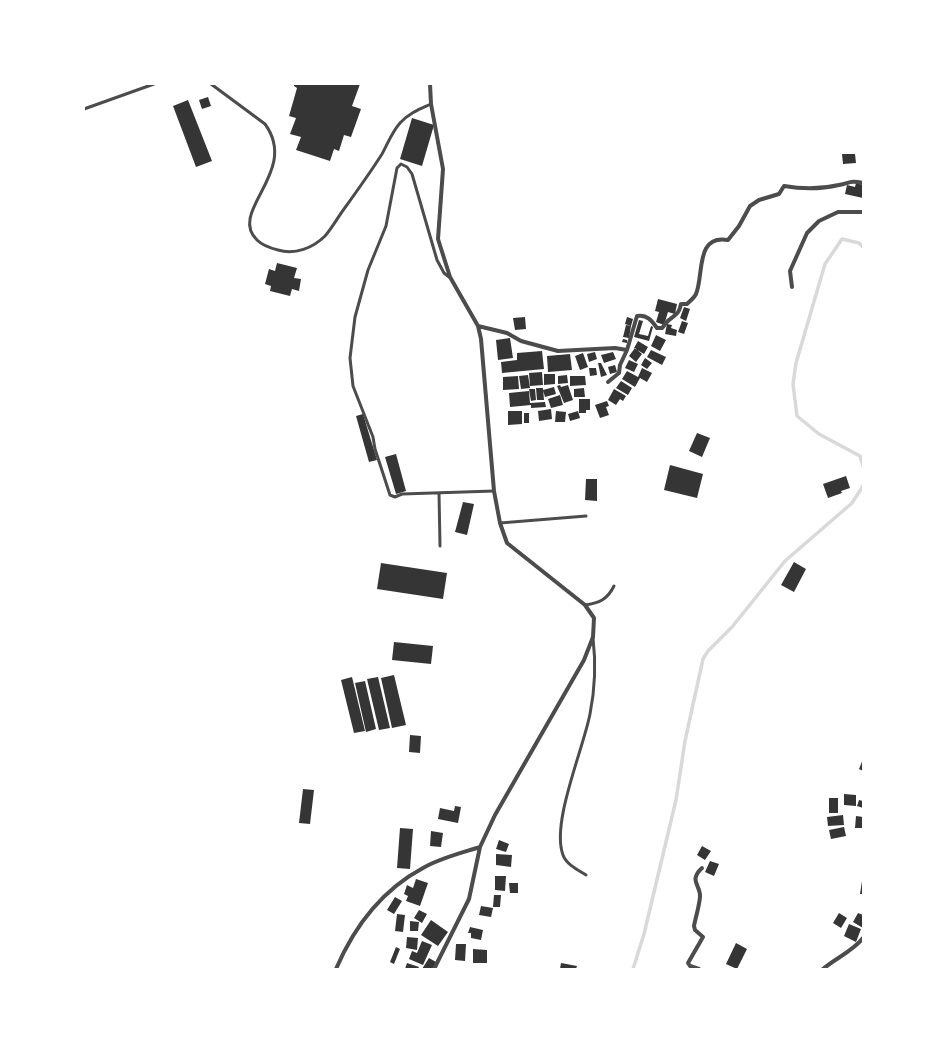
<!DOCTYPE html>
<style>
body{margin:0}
#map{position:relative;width:947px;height:1053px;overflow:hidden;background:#fff;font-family:Roboto,sans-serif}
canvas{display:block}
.frame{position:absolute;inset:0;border:85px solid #fff;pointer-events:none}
</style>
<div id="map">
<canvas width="947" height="1053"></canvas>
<div class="frame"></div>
</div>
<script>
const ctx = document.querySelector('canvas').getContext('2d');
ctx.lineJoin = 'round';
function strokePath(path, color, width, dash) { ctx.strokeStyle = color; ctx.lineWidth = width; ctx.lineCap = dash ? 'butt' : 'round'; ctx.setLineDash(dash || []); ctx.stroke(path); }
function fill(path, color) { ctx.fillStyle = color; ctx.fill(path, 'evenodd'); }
strokePath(new Path2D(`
 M863 247 859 243 842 239 825 264 796 363 793 384 797 416 819 434 860 456 863 466
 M633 969 644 934 676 800 685 741 703 659 708 651 732 627 785 561 852 503 863 486`), '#d9d9d9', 3.5);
fill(new Path2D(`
 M294 84H360L352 106 361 109 351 137 344 135 339 151 334 149 330 161 296 150 301 137 290 134 296 118 289 116 297 88 294 86Z
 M208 97 211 106 202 109 199 100Z
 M188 100 212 161 196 167 173 106Z
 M412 118 434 125 422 166 400 159Z
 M842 154H855L856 163 843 164Z
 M856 183 863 185V198L845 194 847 185 855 187Z
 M277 263 297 268 294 278 301 279 299 291 292 289 290 296 270 291 271 286 265 284 269 269 275 271Z
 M658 299 677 304 675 314 668 312 664 325 656 322 659 312 655 311Z
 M684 307 690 309 686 321 680 318Z
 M525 317 526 329 515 330 513 318Z
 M627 317 633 319 631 326 625 324Z
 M639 320 643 321 639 334 648 336 651 326 653 327 649 341 634 337Z
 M682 321 688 323 684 334 678 332Z
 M667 324 672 325 671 328 677 330 676 336 665 334Z
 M626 325 631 326 629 338 623 337Z
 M656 335 666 340 660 351 651 346Z
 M510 338 513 358 498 360 496 340Z
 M623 339 627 340V343L622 342Z
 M638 341 648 347 644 354 634 348Z
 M635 348 642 354 636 362 629 356Z
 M651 350 666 357 662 365 647 357Z
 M542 351 544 369 502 373 501 362 517 360V353Z
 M595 352 597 359 589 362 587 354Z
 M613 352 616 359 604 363 601 355Z
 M583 353 588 367 580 370 575 356Z
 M570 354 572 370 548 372 547 356Z
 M645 358 652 363 647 369 641 365Z
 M629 360 638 364 634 372 625 368Z
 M598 363H601L607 375 601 377Z
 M615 365 617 372 610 374 608 367Z
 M589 368H596L597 375 590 376Z
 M642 368 652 373 647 382 640 378 635 387 622 379 627 371 638 377Z
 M542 372 543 385 530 386 529 373Z
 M544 374H555V384L544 385Z
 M528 375 530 388 521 389 519 376Z
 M567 375 568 383 558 384V376Z
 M518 376 519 389 503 390V377Z
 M570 376H585L586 385 570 386Z
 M621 381 632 388 628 395 616 388Z
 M560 385 561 387 568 385 573 400 564 403 557 386Z
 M554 387 556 394 545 397 543 390Z
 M536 388H543L544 400H537Z
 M584 388 585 397H574V389Z
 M529 389H535L536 400 531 401Z
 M614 389 626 396 623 401 620 399 616 405 608 400Z
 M529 391 530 403 545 402 546 407 531 408V405L510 407 509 393Z
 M560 395 563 405 551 408 548 399Z
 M579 399H590V410H586V413H579Z
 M607 401 609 406 606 407 609 415 600 418 595 405Z
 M551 409 552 419 539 421 538 411Z
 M508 411H522V424L508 425Z
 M556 411 566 412 565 422H555Z
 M578 411 580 418 570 421 568 414Z
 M524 413H529V423H524Z
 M363 414 377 460 369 462 356 416Z
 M697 433 710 438 702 457 689 451Z
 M396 454 406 491 396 494 385 457Z
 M670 465 703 474 697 498 664 490Z
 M846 476 850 488 841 491 842 493 828 498 823 484Z
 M586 479H597V501L585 500Z
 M463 502 474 504 467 535 455 532Z
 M794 562 806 569 794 592 781 585Z
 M381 563 447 573 443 599 377 589Z
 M394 642 433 646 431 664 392 660Z
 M394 675 406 725 392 728 381 678Z
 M352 677 365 731 354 733 341 680Z
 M378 677 390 728 379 730 367 679Z
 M365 681 376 729 366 732 355 683Z
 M410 735 421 736 420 753 409 752Z
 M863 759V771L859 769Z
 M303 789 314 790 310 824 299 823Z
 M844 794 856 795V806L844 805Z
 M829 798H838V813H829Z
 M859 800 863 801V808L857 806Z
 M455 806 461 807 458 823 438 819 440 808 454 811Z
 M843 815 844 825 828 826 827 817Z
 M856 816 863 817V828H855Z
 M844 827 846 836 831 839 829 830Z
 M400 828 413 829 410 869 397 868Z
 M431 831 443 833 441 847 430 846Z
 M499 840 509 844 506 852 496 849Z
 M702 846 711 851 705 860 697 855Z
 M496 854 512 855 511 867 496 865Z
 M710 861 719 864 714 876 705 872Z
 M495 876H506L505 891 495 890Z
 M416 879 428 883 420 906 406 901 408 896 404 894 407 885 413 888Z
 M862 881H863V894H860Z
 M509 883H518V893H510Z
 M494 895H501L500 907H493Z
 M395 897 402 901 394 914 387 910Z
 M481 906 493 908 491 917 479 915Z
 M419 910 427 914 422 923 414 918Z
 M839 913 847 918 841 928 833 923Z
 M858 913 863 915V928L853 922Z
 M397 914 405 915 403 932 395 931Z
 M431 920 448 932 438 946 421 935Z
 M410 921 419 922 418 931H410Z
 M849 924 861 929 856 942 844 936Z
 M470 927 483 930 481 940 471 938V933H468Z
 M407 937 418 938 417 950 406 948Z
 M422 941 432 945 423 965 409 959 412 951 417 953Z
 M736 943 747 949 737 969 726 964Z
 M456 944H466L465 961 455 960Z
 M396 947 400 949 394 964 390 962Z
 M473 949 487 950V963H473Z
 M429 958 436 962 433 969H422Z
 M407 963 419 967 418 969H405Z
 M561 963 577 966 576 969H560Z`), '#353535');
strokePath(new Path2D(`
 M211 84 265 124C300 172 227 211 257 240 263 246 270 248 278 250 295 255 313 248 325 236 332 228 338 217 344 209 357 191 370 173 382 154 388 143 392 132 400 123 409 113 420 109 431 104
 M84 109 154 84
 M449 277 444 273 437 260 412 174 407 167 401 164 397 168 386 226 368 270 355 317 350 358 353 386 373 437 375 449 390 495 395 497 402 494 494 491
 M439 493 440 546
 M500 523 586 516
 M585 605C599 603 607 600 614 586
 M586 875C578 870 566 864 563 855 551 823 583 750 590 714 595 689 596 663 593 638`), '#4c4c4c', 3);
strokePath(new Path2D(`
 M430 84 431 104 443 169 438 239 450 277 478 326 481 339 494 491 500 523 507 543 585 605 594 618 593 637 584 660 495 815 480 847 469 899 434 969
 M792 287 790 271 807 233 819 221 838 212H863
 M478 326 507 333 521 341 558 351 615 348 627 350 637 316C647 314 652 321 657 328H662C665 325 666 322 669 320 676 314 679 314 681 304H687C690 301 694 298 696 294 704 275 695 234 728 240L739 226 750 206 759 200 779 194 784 186C801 189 822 189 839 185 850 183 850 180 863 183
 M608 382 619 373 620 365 627 350
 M336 969C354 927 382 890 423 868 440 858 461 853 480 847
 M699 969 690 966 688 963 703 937 695 930 694 926C696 916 699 907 700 897 701 885 688 881 702 868
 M823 969C836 958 853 951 863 938`), '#4c4c4c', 4);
</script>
